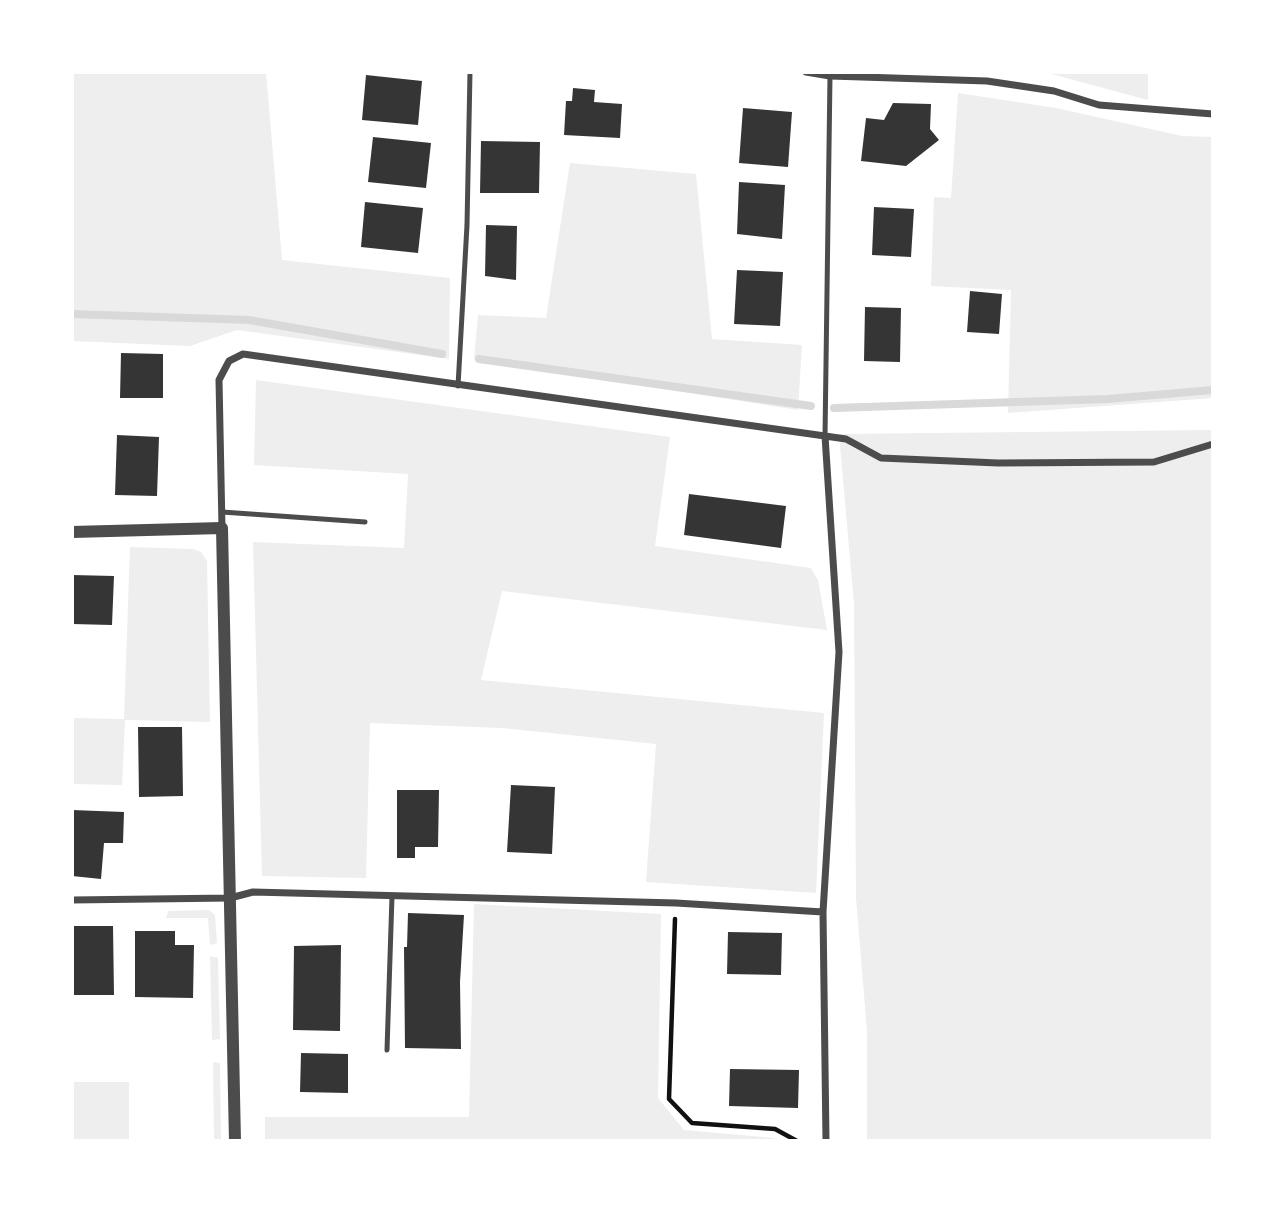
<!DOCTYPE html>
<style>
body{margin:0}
#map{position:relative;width:1285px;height:1213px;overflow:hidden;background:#fff;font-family:"PT Sans Narrow",sans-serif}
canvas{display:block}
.frame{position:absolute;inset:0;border:74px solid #fff;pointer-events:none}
</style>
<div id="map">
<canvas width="1285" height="1213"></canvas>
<div class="frame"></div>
</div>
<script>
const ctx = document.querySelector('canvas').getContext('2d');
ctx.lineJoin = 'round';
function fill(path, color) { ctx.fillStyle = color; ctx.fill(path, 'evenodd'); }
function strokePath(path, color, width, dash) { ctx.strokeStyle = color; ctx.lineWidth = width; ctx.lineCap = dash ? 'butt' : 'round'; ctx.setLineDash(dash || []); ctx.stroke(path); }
fill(new Path2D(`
 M72 72H266L282 260 450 278 449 359 237 330 190 346 72 341Z
 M1044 72H1148V100Z
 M958 93 1056 108 1182 136 1213 137V398L1008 413 1011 290 931 286 934 197 951 198Z
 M570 163 696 174 712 339 802 345 798 410 474 359 478 315 546 318Z
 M256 380 670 437 655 546 811 568 818 580 827 630 502 591 481 680 824 713 816 893 646 882 656 744 502 728 370 723 366 878 262 876 253 542 404 548 408 474 254 465Z
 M1213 430V1141H867V1031L856 898 854 604 839 434Z
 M130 547 193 549 201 552 207 561 210 722 125 720 122 785 72 784V718L124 719Z
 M474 904 661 914 658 1098 684 1130 774 1138 780 1141H265V1117H469Z
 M209 910 215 915 217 943 210 945 208 918H166L168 911Z
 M210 956 218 958 220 1039 212 1040Z
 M213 1062 220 1063 221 1141H214Z
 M72 1082H129V1141H72Z`), '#eee');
strokePath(new Path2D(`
 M72 314 249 320 442 354
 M479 359 811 406
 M834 408 1108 399 1213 390`), '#d9d9d9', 8);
fill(new Path2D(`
 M366 75 422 81 418 125 362 120Z
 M573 88 595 90 594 102 622 104 620 138 564 135 566 101H572Z
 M893 103 931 104 930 129 939 140 906 166 861 161 866 118 884 120Z
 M743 108 792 112 788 167 739 163Z
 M373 137 431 143 426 188 368 182Z
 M481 141 540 142 539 193H480Z
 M739 182 785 185 782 239 737 234Z
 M365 202 423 208 418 253 361 247Z
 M874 207 914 209 911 257 872 255Z
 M486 225 517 226 516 280 485 276Z
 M737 270 783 272 780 326 734 324Z
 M970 291 1002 294 999 334 967 332Z
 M865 307 901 308 900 362 864 361Z
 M121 353 163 354V398H120Z
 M117 435 159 437 157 496 115 495Z
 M689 494 786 506 781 548 684 535Z
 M72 575 114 576 112 625 72 624Z
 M138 727H182L183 796 139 797Z
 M511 785 555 787 552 854 507 852Z
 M397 790H439L438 847H415V858H397Z
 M72 810 124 812 123 843H104L101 879 72 876Z
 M408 913 464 915 460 982 461 1049 405 1048 404 947H407Z
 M72 926H113L114 995H72Z
 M135 931H175V945H194L193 998 135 997Z
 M728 932 782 933 781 975 727 974Z
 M341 945 340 1031 293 1030 294 946Z
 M301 1053 348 1054V1093L300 1092Z
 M730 1069 799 1070 798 1108 729 1106Z`), '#353535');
strokePath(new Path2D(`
 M675 919 669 1099 692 1123 775 1129 797 1141`), '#111', 4.5);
strokePath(new Path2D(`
 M458 386 467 225 470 72
 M825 436 830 76
 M222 512 365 522
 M387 1050 392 896`), '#4c4c4c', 5);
strokePath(new Path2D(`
 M806 72 830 76 987 81 1054 91 1099 105 1213 114
 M825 436 839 652 823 912 826 1141
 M222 528 219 380 229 361 243 354 825 436 846 439 881 458 998 463 1154 462 1213 444
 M72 900 230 898 253 892 676 903 823 912`), '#4c4c4c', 7);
strokePath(new Path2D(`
 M72 532 222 528 235 1141`), '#4c4c4c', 12);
</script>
